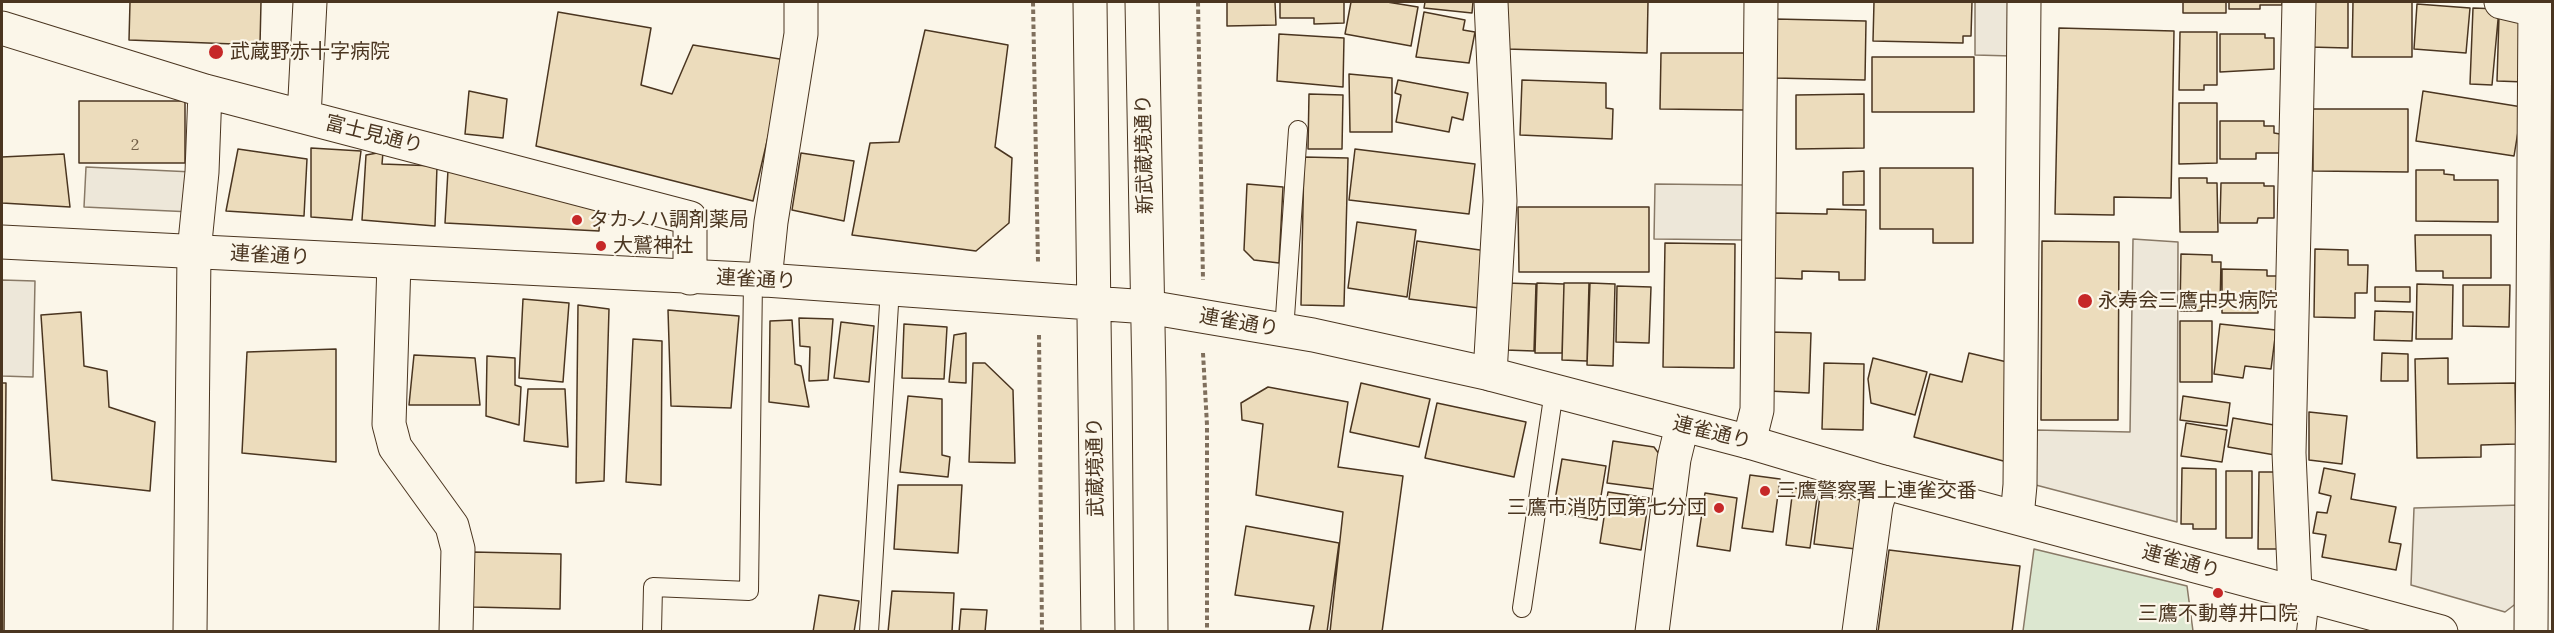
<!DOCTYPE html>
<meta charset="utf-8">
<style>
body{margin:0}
#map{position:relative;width:2554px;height:633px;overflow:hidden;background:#fbf6e9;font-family:Lora,serif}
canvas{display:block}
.frame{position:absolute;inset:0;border:3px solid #4a3520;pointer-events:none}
</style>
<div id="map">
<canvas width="2554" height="633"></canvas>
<div class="frame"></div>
</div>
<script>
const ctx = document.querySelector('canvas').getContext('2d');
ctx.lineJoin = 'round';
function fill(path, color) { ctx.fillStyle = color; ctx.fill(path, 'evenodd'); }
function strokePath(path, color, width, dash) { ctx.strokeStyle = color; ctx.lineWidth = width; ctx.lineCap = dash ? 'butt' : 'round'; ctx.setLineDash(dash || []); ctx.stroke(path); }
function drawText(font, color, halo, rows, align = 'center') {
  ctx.font = font + ' Lora,"Noto Sans JP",serif'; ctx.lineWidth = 4.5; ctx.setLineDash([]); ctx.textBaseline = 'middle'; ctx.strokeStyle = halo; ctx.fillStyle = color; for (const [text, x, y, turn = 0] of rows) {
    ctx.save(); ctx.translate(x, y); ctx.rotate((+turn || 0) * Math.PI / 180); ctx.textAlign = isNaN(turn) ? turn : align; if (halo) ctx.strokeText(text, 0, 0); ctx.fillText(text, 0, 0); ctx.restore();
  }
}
const green = new Path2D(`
 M2034 549 2187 586 2193 631H2023Z`);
fill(green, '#dce7d0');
strokePath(green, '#887966', 1.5);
const parking = new Path2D(`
 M1975 2H2013L2012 56 1975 55Z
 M86 167 193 172 192 212 84 207Z
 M1655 184 1745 185 1744 240 1654 239Z
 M2133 239 2178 242 2177 522 2032 484 2035 430 2130 432Z
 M2 280 35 281 33 377 2 376Z
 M2521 505 2522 599 2505 612 2411 585 2414 508Z`);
fill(parking, '#ede7d9');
strokePath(parking, '#887966', 1.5);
const building = new Path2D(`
 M130 2H261L260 45 129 40Z
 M1227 2H1275L1276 25 1227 26Z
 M1280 2H1344V23L1314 24V18H1280Z
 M1351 2H1387L1418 7 1411 46 1345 34Z
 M1425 2H1473L1472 13 1424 8Z
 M1507 2H1648L1647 53 1506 49Z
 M1874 2H1972L1971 36H1963V43L1873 41Z
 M2183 2H2226V13H2183Z
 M2229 2H2282V5H2260V9H2229Z
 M2309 2H2348V48L2309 47Z
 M2353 2H2412V57H2352Z
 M2417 4 2470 8 2466 53 2414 49Z
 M2473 8 2499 9 2492 85 2470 84Z
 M558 12 651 28 641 85 672 94 693 45 786 60 753 201 536 146Z
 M1424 12 1465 20 1463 30 1475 32 1469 63 1416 57Z
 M2499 16H2527L2525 82 2497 81Z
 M1775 19 1866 21 1865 80 1774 78Z
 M2059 28 2174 31 2171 198 2114 197V215L2055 214Z
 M925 30 1008 45 995 147 1012 158 1009 223 976 251 852 235 870 143 899 142Z
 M2180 32H2217V85H2204V90H2179Z
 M1279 34 1344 38 1343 87 1277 81Z
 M2220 34H2265V38H2274V69L2220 72Z
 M1661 53H1745V110L1660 109Z
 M1872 57H1974V112H1872Z
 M1349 74 1392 78V132H1350Z
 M1398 80 1468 93 1463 120 1452 117 1449 132 1396 122 1401 95 1395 93Z
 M1522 80 1606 83V108L1613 109 1612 139 1520 135Z
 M469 91 507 99 503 138 465 134Z
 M2423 91 2522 107 2514 156 2416 141Z
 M1309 94 1343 95 1342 149H1308Z
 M1864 94V148L1796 149V95Z
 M79 101H185V163H79Z
 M2179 103H2217V163L2179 164Z
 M2313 109H2408V172L2313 171Z
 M2220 121H2264V126H2274V133L2280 134V153H2256V159H2220Z
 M311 148 361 151 352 220 311 217Z
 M238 149 307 159 304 216 226 211Z
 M1355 149 1475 164 1469 214 1349 200Z
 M383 152 382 164 437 166 435 226 362 220 366 155Z
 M801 153 854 161 844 221 792 210Z
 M64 154 70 207 2 203V157Z
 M1304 157 1348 158 1344 306 1301 305Z
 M1880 168H1973V243H1933V229H1880Z
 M448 170 600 208 599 231 445 223Z
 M2416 170H2444V174L2454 175V180H2498V222L2416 221Z
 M1864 171V205H1843V172Z
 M2179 178H2207V183H2217L2218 232H2180Z
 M2221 183H2264V186H2274V218H2258L2257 223H2220Z
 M1247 184 1283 187 1279 263 1254 260 1244 250Z
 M1518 207H1649V272H1519Z
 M1827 209 1866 210 1865 280H1839V272L1802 271V279L1774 278 1775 213 1827 214Z
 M1357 222 1416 230 1407 297 1348 288Z
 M2415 235H2491V278H2443V271H2416Z
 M1417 241 1487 251 1479 308 1409 299Z
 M2042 241 2119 242 2118 420H2041Z
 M1665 243 1735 244 1734 368 1663 367Z
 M2315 249 2348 250V265H2368L2367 293H2355V318L2314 317Z
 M2181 254 2212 255V262H2221L2220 307 2202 306V311H2180Z
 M2222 269 2267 270V276H2277V307H2258V313H2222Z
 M1507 283 1536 284 1534 351 1505 350Z
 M1537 283 1564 284 1562 353H1535Z
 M1564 283H1589L1587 361 1562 360Z
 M1590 283 1615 284 1613 366 1587 365Z
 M2417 284 2453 285 2452 339H2416Z
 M2463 285H2510L2509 327 2463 326Z
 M1617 286 1651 287 1649 343 1616 342Z
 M2375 287H2410V302L2375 301Z
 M523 299 569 303 563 382 519 378Z
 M578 305 609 309 604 481 576 483Z
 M668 310 739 316 731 408 671 406Z
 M2375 311 2413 312 2412 341 2374 340Z
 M81 312 84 366 107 371 109 407 155 422 150 491 52 480 41 315Z
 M799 318 833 319 828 380 809 381 810 347 800 346Z
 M792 320 795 364 801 366 809 407 769 402 770 321Z
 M2180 321H2212V382H2180Z
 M841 322 874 326 869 382 834 378Z
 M904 324 947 327 944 379 902 378Z
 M2220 324 2276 330 2271 369 2245 366 2243 378 2214 374Z
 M1771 332 1811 333 1809 393 1769 391Z
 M966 333V383L949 382 954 335Z
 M633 339 662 341 661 485 626 482Z
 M336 349V462L242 453 247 352Z
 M1969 353 2007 362V462L1914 437 1930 374 1962 382Z
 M2382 353 2408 354V381H2381Z
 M414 355 475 358 480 405H409Z
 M487 356 515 358V385L521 387 519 425 486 416Z
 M1873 358 1927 372 1915 415 1871 403 1868 379Z
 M2448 358V384L2515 383 2516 444 2481 445V457L2417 458 2415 359Z
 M973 363H985L1013 390 1015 463 969 462Z
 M1824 363 1864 364 1863 430 1822 429Z
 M2 383H6L4 632H2Z
 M1361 383 1430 399 1419 447 1350 432Z
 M1268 387 1348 402 1338 467 1403 476 1382 632H1330L1343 512 1256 495 1263 424 1242 420 1241 403Z
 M528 389H565L568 447 524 441Z
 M908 396 942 399V455L950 457 948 477 900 472Z
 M2183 396 2230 403 2227 426 2180 420Z
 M1437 403 1526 422 1514 477 1425 458Z
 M2309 412 2347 416 2342 464 2309 460Z
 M2233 418 2280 426 2275 455 2228 447Z
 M2186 423 2227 430 2222 462 2181 456Z
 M1613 441 1654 447 1665 462 1661 490 1607 483Z
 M1562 459 1606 466 1597 520 1553 512Z
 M2182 468 2216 469V529H2193V524H2181Z
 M2324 468 2355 474 2351 499 2396 507 2389 542 2401 544 2396 570 2322 557 2326 535 2313 533 2317 512 2327 513 2331 496 2319 493Z
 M2226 471H2252V538H2226Z
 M2259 472H2282L2281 549H2258Z
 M1750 475 1780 479 1773 532 1742 528Z
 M898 485H962L958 553 894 549Z
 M1793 488 1818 491 1810 548 1786 545Z
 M1608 492 1649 498 1641 550 1600 543Z
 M1705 493 1737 498 1730 551 1697 546Z
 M1820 495 1862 500 1856 549 1814 544Z
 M1246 526 1339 543 1327 632H1309L1314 606 1235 595Z
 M1889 550 2020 566 2012 632H1878Z
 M473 552 561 554 560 609 472 607Z
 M892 591 954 593 952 632H888Z
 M819 595 859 601 854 632H813Z
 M961 609 987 610 985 632H959Z`);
fill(building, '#ecdcbc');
strokePath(building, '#4a3520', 1.5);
const service = new Path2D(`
 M1284 331 1298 130
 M1522 608 1554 391
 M652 632 653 587 749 591 753 280
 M869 632 890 288
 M2306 632 2310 596`);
const minor = new Path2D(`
 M2501 2 2552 14
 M2 28 205 91 690 218V278
 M304 117 310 2
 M394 262 389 424 395 447 452 526 458 549 456 632
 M765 280 771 222 801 34V2
 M1490 374 1500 201 1491 2
 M1749 442 1757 410 1761 2
 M2017 517 2020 485 2024 2
 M2295 592 2289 453 2299 2
 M190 632 194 252 202 172 205 91
 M1652 632 1674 459 1682 426
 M1859 632 1876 505 1883 482
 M2531 632 2535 2`);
const secondary = new Path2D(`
 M1148 307 1313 335 1490 374 1749 442 1883 482 2441 632`);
const primary = new Path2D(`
 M1090 2 1098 632
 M1142 2 1149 380 1151 632
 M2 242 765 280 1148 307`);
strokePath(service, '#4a3520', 20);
strokePath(minor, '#4a3520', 35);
strokePath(secondary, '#4a3520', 35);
strokePath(primary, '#4a3520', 35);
strokePath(new Path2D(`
 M1033 2 1038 262
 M1198 2 1203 280
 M1039 335 1042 632
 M1203 353 1207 425V632`), '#7f6f5c', 4, [4.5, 3]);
strokePath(service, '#fbf6e9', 18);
strokePath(minor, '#fbf6e9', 33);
strokePath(secondary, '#fbf6e9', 33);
strokePath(primary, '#fbf6e9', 33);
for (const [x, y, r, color] of [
 [216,52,8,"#c62828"],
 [577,220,6,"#c62828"],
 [601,246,6,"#c62828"],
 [2085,301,8,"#c62828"],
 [1765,491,6,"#c62828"],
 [1719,508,6,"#c62828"],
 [2218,593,6,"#c62828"]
]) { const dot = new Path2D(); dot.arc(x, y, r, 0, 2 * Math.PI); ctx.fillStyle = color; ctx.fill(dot); strokePath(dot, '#fbf6e9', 2); }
drawText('16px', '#725f47', null, [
 ["2",135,145]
]);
drawText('20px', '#4a3520', '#fbf6e9', [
 ["武蔵野赤十字病院",230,52],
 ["タカノハ調剤薬局",589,220],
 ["大鷲神社",613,246],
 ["永寿会三鷹中央病院",2098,301],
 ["三鷹警察署上連雀交番",1777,491],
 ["三鷹市消防団第七分団",1707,508,"right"],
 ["三鷹不動尊井口院",2218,614,"center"]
], 'left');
drawText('20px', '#4a3520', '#fbf6e9', [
 ["富士見通り",374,135,14],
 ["新武蔵境通り",1145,154,-91],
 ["連雀通り",270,256,3],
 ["連雀通り",756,280,3],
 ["連雀通り",1239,323,10],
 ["連雀通り",1712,433,14],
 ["武蔵境通り",1096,467,-91],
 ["連雀通り",2181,562,15]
]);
</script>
